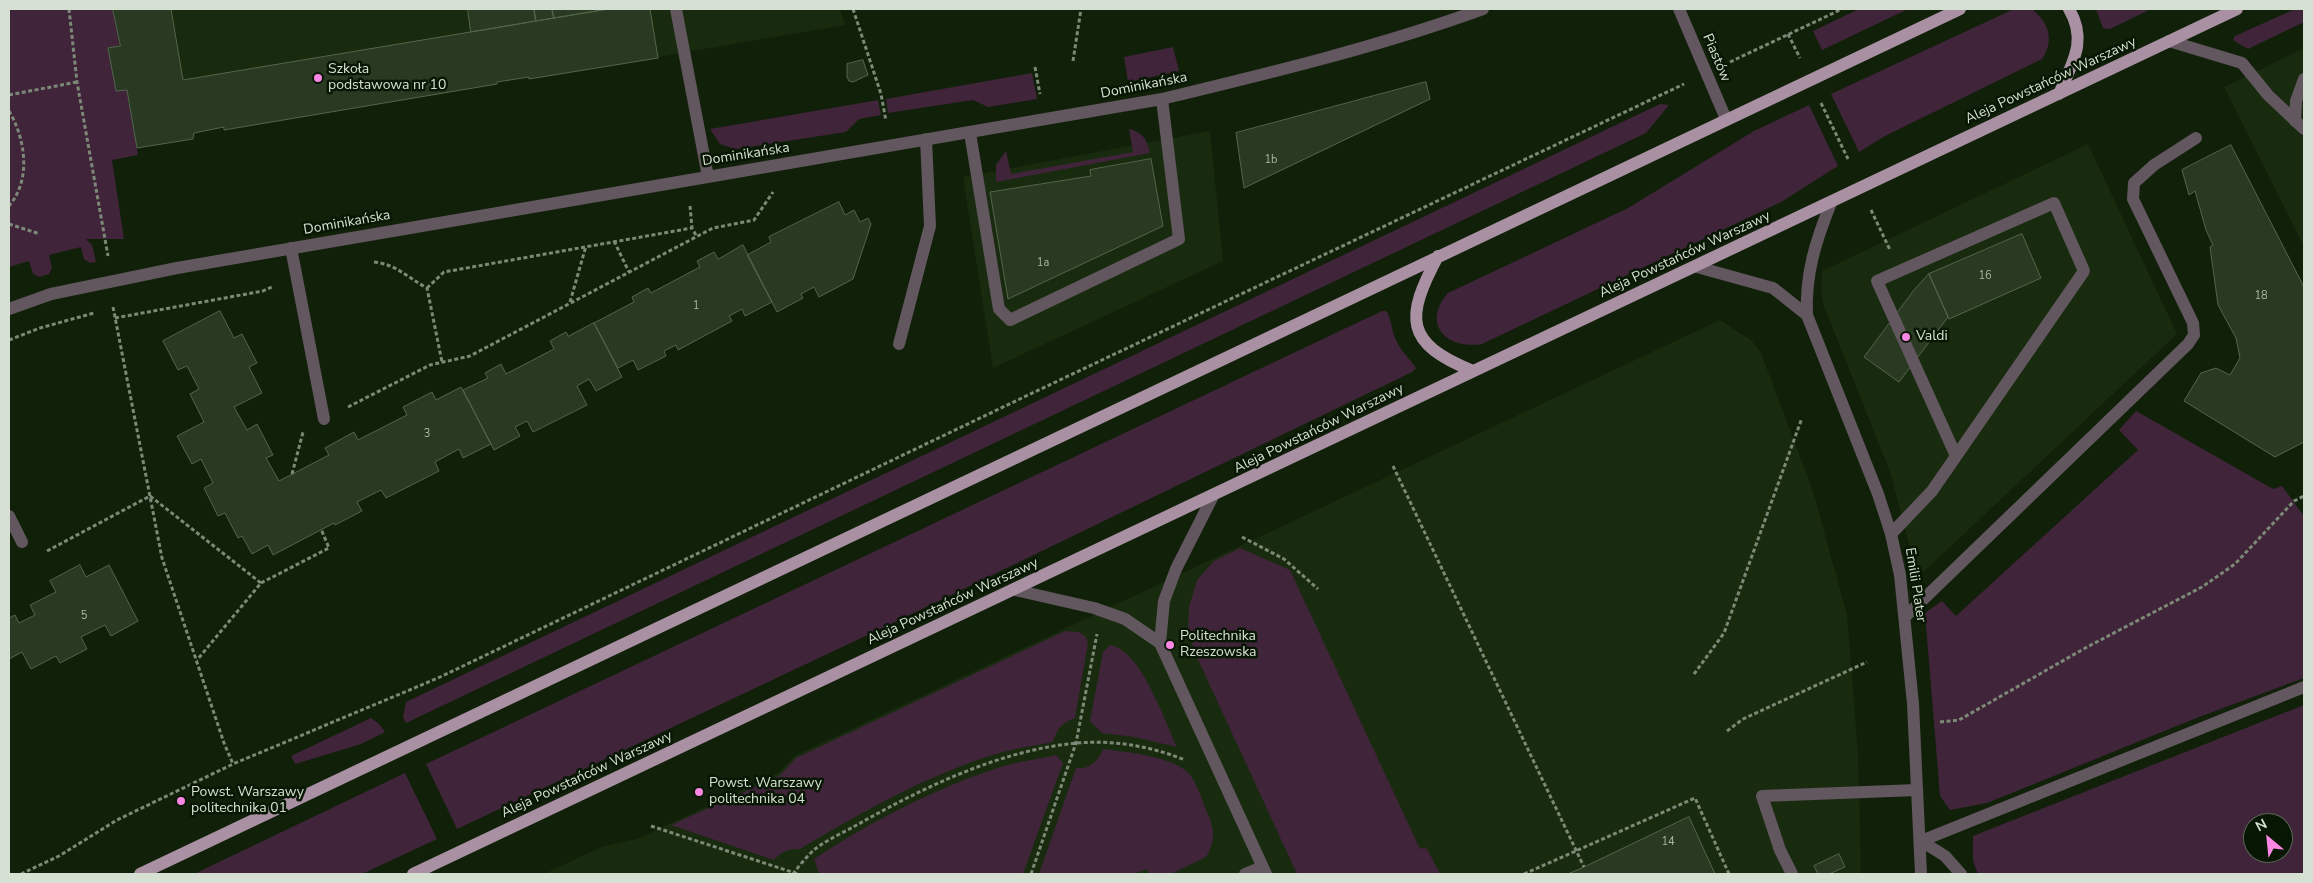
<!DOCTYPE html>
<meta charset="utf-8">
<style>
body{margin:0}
#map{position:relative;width:2313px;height:883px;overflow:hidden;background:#112009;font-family:"Nunito Sans",sans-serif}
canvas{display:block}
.frame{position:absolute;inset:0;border:10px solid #d6e0d2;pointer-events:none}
.north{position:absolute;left:2243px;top:813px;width:50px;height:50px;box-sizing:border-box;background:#081703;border:1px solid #5a6756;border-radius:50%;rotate:332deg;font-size:14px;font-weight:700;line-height:20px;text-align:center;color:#d6e0d2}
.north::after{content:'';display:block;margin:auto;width:18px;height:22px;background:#fc86e4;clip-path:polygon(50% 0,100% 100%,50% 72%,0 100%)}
</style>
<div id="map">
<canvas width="2313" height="883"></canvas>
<div class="frame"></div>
<div class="north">N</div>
</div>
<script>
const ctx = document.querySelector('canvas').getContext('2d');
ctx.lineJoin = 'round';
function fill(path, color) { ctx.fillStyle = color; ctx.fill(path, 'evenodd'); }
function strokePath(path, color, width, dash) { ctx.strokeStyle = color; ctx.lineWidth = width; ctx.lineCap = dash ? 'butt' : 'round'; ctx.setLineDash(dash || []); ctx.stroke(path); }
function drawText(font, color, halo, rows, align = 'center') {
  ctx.font = font + ' "Nunito Sans",sans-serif'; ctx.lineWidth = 5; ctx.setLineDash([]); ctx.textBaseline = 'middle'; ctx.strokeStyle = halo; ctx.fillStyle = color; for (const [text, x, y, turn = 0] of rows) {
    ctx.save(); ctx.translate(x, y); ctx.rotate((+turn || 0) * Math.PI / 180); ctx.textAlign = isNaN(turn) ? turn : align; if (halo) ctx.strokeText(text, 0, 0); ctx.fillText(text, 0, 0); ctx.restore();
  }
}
fill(new Path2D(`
 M113 9H840L845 25 529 79 528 77 497 82V84L224 130 223 127 195 132 193 139 137 148 127 90 116 91 108 48 120 46Z
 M2304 48V247L2224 87Z
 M1210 131 1223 261 993 368 963 177Z
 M2088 144 2177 334 1918 577 1890 472 1824 306 1821 291 1822 271Z
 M1720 320 1752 341 1761 353 1813 491 1847 615 1858 753 1861 874H544L601 847 637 839 778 773 794 756Z`), '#182b0e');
fill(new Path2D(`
 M9 9H113L138 155 112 160 124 239H86L92 245 96 262 90 263 84 259 81 247 49 255 52 268 49 274 39 277 33 274 29 261 9 267Z
 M1859 9H1908L1822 50 1813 31Z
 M2014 9 2033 10C2050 24 2054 41 2042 59L1885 136 1859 152 1831 94Z
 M2096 9H2151L2110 29 2103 28Z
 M2295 9H2304V22L2248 49 2233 40 2235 36Z
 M1173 47 1179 71 1128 82 1124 57Z
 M1032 73 1037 99 988 107 973 100 888 113 886 99Z
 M878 100 881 115 859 119 846 132 735 149 720 144 710 129Z
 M1660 104 1669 105 1646 133 406 723 403 717 406 702Z
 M1809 105 1838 166 1781 202 1482 344C1447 350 1421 324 1448 293L1628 208 1754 131Z
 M1129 129C1143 132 1147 140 1150 153L996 182V165L1006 151 1011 174 1133 152Z
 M1382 311H1386C1392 319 1391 329 1395 338 1400 350 1409 358 1416 368L1412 372 895 622 457 829 426 764Z
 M2136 411 2273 489 2282 486 2304 516V678L2199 717 1987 803 1950 810 1940 796 1925 613 1942 601 1956 616 2138 450 2119 430Z
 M1240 548 1290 570 1420 849 1426 847 1440 874H1297L1195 653 1188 630 1189 607 1197 580 1214 561Z
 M1065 631 1079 632 1086 637 1088 643 1075 718C1062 723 1057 728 1053 742 1034 746 1015 748 996 754 927 775 862 812 800 849 789 849 782 851 774 860L671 825 779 776 796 758Z
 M1110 645C1142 651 1164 720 1177 747L1134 737 1102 733 1090 721 1103 652Z
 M2304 705V874H1978L1973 861V836ZM2253 823H2283V853H2253Z
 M371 718 379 724 385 732 361 744 295 764 291 756Z
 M1103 749C1126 752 1175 756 1190 775 1197 784 1202 799 1206 810 1214 827 1217 840 1206 857L1171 874H1150L1146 869 1134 874H1039L1076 768C1090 770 1098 761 1103 749Z
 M1056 755 1063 763 1023 874 819 873 814 859C872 821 937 787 1004 766 1021 761 1039 759 1056 755Z
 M405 773 437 839 362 874H194Z`), '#40243a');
const building = new Path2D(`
 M113 9H171L183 80 608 9H650L658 58 529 79V77L497 82V84L224 130V127L194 133 193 139 137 148 127 90 116 91 108 48 120 46Z
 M468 9H534L536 21 471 32Z
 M534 9H552L554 18 536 21Z
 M552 9H608L554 18Z
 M863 60 868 75 853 82 849 81 847 77V64Z
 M1426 82 1430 99 1244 188 1236 133Z
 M2231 145 2304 287V442L2275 457 2184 401 2201 373 2216 368 2230 375 2240 358 2236 338 2218 305 2210 247 2213 245 2206 230 2195 191 2189 195 2182 170Z
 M1151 159 1163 226 1008 299 990 192 1091 176 1090 170Z
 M839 202 845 215 854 210 860 222 868 218 871 224 853 279 819 297 814 287 801 294 803 298 777 312 747 255 771 242 769 237Z
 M2022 234 2041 278 1949 319 1929 274Z
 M743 245 772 302 745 316 742 309 729 316 732 321 678 350 676 345 664 351 666 356 638 370 633 360 618 368 594 323 634 302 632 297 648 288 651 293 700 267 697 261 714 252 718 259Z
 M1929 274 1948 317 1899 382 1864 357 1914 290Z
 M220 311 234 338 242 334 257 363 249 367 262 393 234 407 247 430 257 424 273 455 266 458 279 481 329 455 325 448 354 432 358 440 407 415 403 407 432 392 436 400 461 387 491 444 463 458 459 449 435 462 439 471 386 498 381 490 357 502 362 511 335 525 334 523 273 555 268 545 252 554 242 536 238 538 225 513 218 516 204 488 213 483 201 459 192 464 177 436 204 422 190 394 199 389 187 366 178 370 163 341Z
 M594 323 622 377 596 391 589 379 577 386 587 405 533 432 527 421 515 427 520 436 494 450 463 390 488 378 485 373 501 364 506 374 554 349 550 341 566 332 568 336Z
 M80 565 86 577 109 565 138 621 111 636 105 625 81 637 87 649 60 663 56 656 31 669 22 652 9 659V618L15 615 19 623 35 615 30 605 56 592 50 581Z
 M1689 817 1715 874H1568L1584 867Z
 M1839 854 1845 867 1829 874H1818L1814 866Z`);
fill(building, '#2a3a22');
strokePath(building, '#53654b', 1);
strokePath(new Path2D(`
 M69 9 77 82 108 256
 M853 9 881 94 886 121
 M1788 34 1800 58
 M1073 61 1081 9
 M1730 62 1842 9
 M1035 67 1040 94
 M9 95 77 82
 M1821 103 1848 159
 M9 111C25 138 32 179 9 206
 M690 206 692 228 697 237
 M1871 210 1890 250
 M9 224 40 234
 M614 241 629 272
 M374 262C396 264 408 278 427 288L442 362
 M427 288 444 272 692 228
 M570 302 586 246
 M113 307 162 558 224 743 233 764
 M115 318 263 291 274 286
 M9 340 40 328 94 313
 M348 407 430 365 470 356 713 228 754 220 773 192
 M1393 466 1584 867
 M292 474 303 432
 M1242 537 1284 559 1318 589
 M47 551 150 496 261 583 197 660
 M261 583 329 548 321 529
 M1694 674 1724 633 1802 418
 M1940 722 1959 720 2087 647 2202 587 2235 564 2294 501 2304 496
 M1727 731 1743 719 1867 662
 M651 826 798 874
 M21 874 59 856 117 820 233 764 438 678 1024 397 1684 84
 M793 874C799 866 807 856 815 849 827 840 842 833 855 826 922 788 1000 750 1077 743 1115 740 1150 746 1185 760
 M1031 874 1076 743 1097 634
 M1524 874 1695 798 1729 874`), '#7d8977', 3, [4, 2.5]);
strokePath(new Path2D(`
 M676 9 708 177
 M1679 9 1726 119
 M2169 41 2242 63 2268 95 2304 129
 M2295 121 2296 101 2304 79
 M970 133 999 309 1010 320 1179 239 1162 99
 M1831 203C1816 240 1805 274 1807 315L1878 494 1891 534 1900 575 1913 704 1921 874
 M291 248 324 419
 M1697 267 1773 288 1807 315
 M9 309 51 294 177 268 1162 99C1270 73 1378 47 1483 9
 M899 344 930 226 926 139
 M9 516 22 542
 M1891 534 1932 491 2084 271 2054 203 1877 281 1956 456
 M1015 590 1094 608 1125 619 1160 643 1266 874
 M1906 616 2188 344 2194 335 2193 323 2133 199 2134 183 2154 165 2196 138
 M1160 643 1164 601 1176 569 1213 496
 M1921 841 2304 687
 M1921 841 1945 856 1961 874
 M1245 874 1262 867
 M1792 874 1780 850 1762 796 1917 790`), '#62565f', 12);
strokePath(new Path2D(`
 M2059 94C2072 63 2088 41 2069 9
 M1438 256C1405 318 1404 343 1473 371
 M140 874 1960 9
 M413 874 2237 9`), '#a991a3', 12);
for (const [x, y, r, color] of [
 [318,78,5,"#fc86e4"],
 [1906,337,5,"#fc86e4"],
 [1170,645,5,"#fc86e4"],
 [699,792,5,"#fc86e4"],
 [181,801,5,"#fc86e4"]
]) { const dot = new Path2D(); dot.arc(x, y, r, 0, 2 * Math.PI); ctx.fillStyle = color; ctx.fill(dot); strokePath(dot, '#081703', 2); }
drawText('11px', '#abb6a6', null, [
 ["1b",1271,160],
 ["1a",1043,263],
 ["16",1985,276],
 ["18",2261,296],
 ["1",696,306],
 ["3",427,434],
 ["5",84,616],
 ["14",1668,842]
]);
drawText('14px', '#d6e0d2', '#081703', [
 ["Piastów",1716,58,67],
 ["Aleja Powstańców Warszawy",2051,81,-25],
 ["Dominikańska",1144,86,-11],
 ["Dominikańska",746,155,-9],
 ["Dominikańska",347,223,-10],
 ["Aleja Powstańców Warszawy",1685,255,-25],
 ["Aleja Powstańców Warszawy",1319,429,-26],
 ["Emilii Plater",1915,585,81],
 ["Aleja Powstańców Warszawy",953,602,-25],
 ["Aleja Powstańców Warszawy",587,775,-25]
]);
drawText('14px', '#d6e0d2', '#081703', [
 ["Szkoła",328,70],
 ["podstawowa nr 10",328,86],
 ["Valdi",1916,337],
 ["Politechnika",1180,637],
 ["Rzeszowska",1180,653],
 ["Powst. Warszawy",709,784],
 ["politechnika 04",709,800],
 ["Powst. Warszawy",191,793],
 ["politechnika 01",191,809]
], 'left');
</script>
